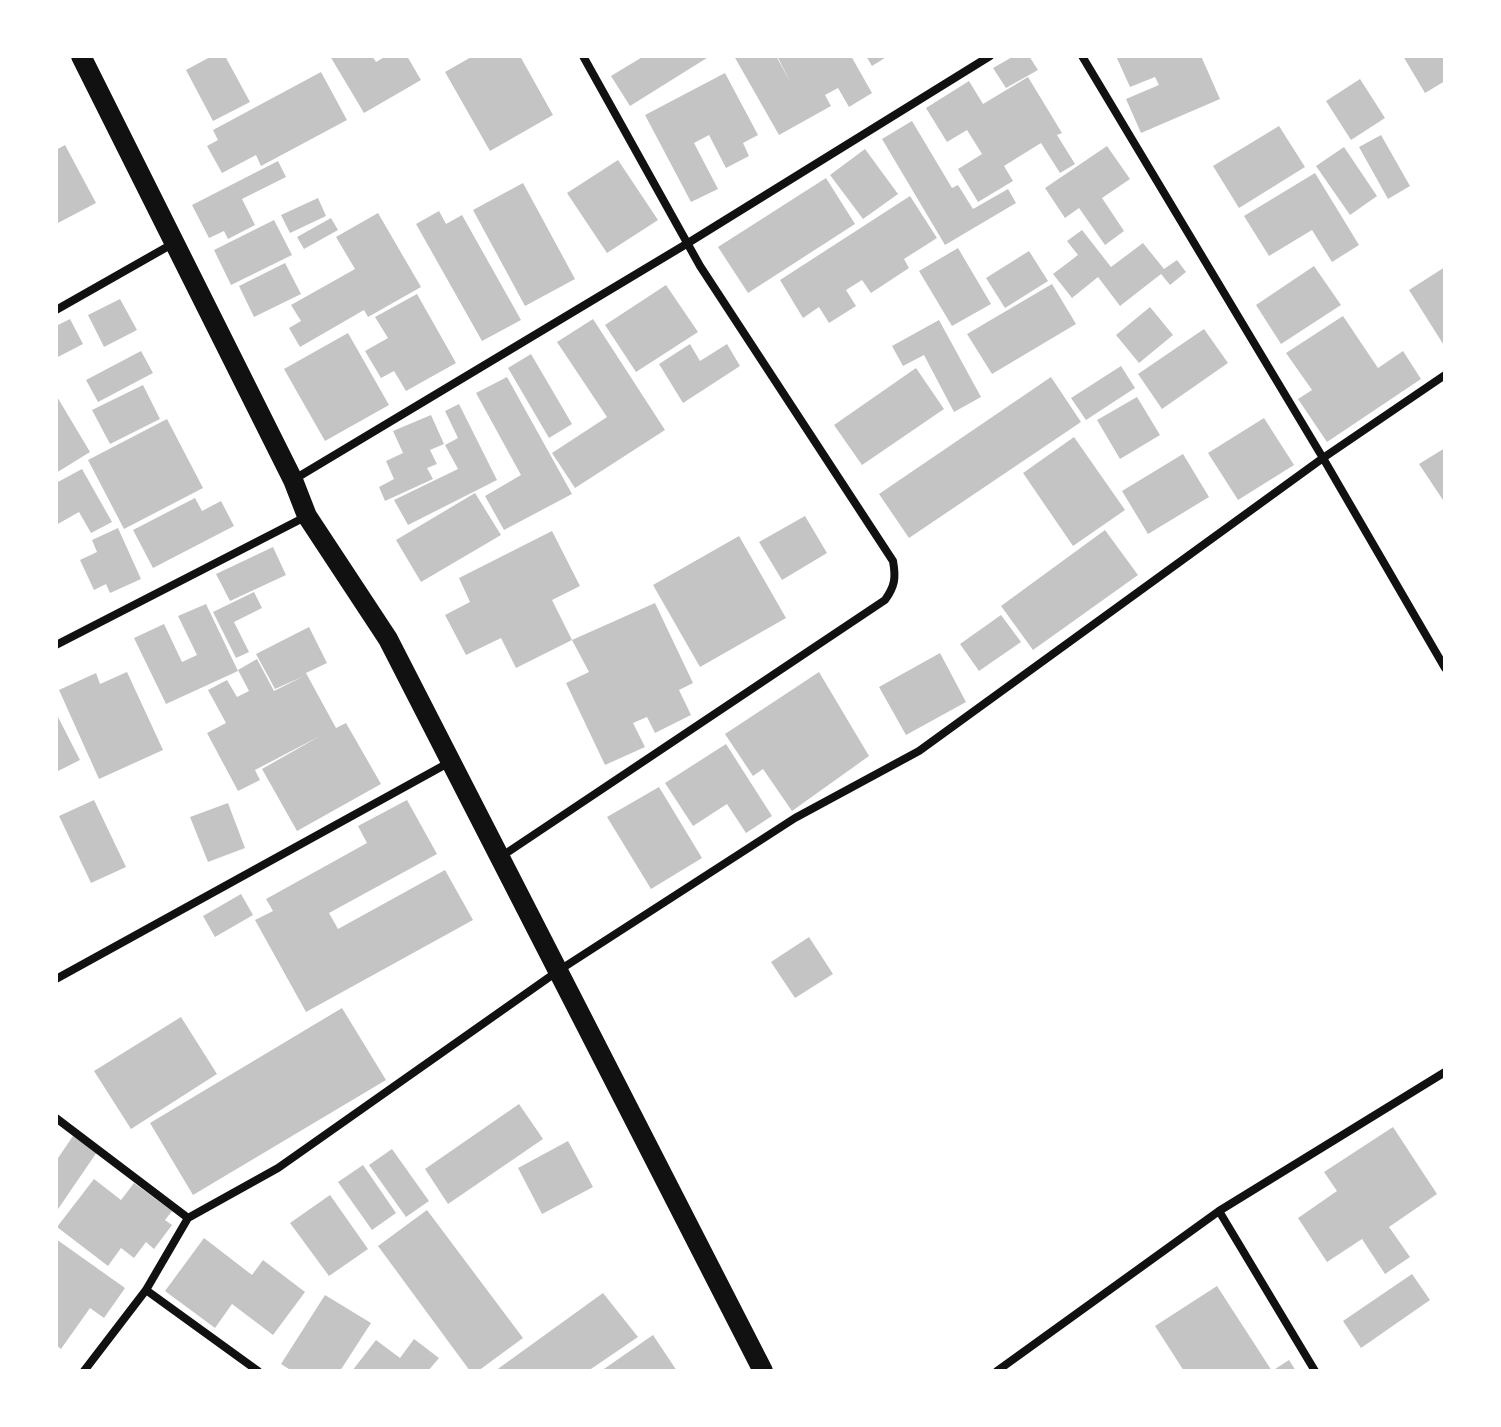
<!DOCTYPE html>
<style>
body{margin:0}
#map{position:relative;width:1501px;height:1427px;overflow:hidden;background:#fff;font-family:Lato,sans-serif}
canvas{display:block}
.frame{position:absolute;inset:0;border:58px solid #fff;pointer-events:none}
</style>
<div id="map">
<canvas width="1501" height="1427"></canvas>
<div class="frame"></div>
</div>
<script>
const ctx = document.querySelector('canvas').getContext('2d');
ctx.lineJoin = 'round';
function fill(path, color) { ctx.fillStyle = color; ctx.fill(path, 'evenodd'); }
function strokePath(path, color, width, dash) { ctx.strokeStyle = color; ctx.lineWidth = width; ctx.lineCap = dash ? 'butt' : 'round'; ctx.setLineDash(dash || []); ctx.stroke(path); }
fill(new Path2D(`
 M212 56H225L250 102 213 121 186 70Z
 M330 56H372L376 62 386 56H407L421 80 364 113Z
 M473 56H520L553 115 490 151 445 72Z
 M644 56H710L630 106 611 76Z
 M734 56H776L791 83 777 56H851L872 93 849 107 838 88 825 95 831 106 779 135Z
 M866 56H888L872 66Z
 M1014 56H1029L1038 70 1006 88 993 68Z
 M1116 56H1201L1220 99 1141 133 1126 99 1159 85 1155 77 1130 87Z
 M1403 56H1445V81L1425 93Z
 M321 72 347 120 261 166 256 155 222 173 207 146 218 140 213 130Z
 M725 73 758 135 743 143 749 156 726 168 709 135 694 143 718 189 691 202 645 115Z
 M1028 77 1062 133 1057 135 1075 164 1060 173 1041 143 1004 166 1013 181 978 202 958 169 982 154 967 130 947 142 926 108 969 81 983 104Z
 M1360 79 1385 118 1351 140 1326 101Z
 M912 121 952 188 958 185 973 209 1008 189 1016 203 945 245 882 139Z
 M1279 126 1305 167 1239 208 1213 166Z
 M1381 135 1410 186 1388 199 1359 147Z
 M65 145 96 203 56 224V150Z
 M1107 146 1130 179 1102 198 1124 231 1105 245 1079 208 1065 218 1045 188Z
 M1344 147 1377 196 1350 215 1316 166Z
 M865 149 898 194 863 219 830 175Z
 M618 160 658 220 607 253 567 193Z
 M278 161 286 177 242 199 255 225 228 239 224 231 209 238 192 205Z
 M1315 173 1359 245 1332 262 1312 230 1269 256 1244 216Z
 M826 178 855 224 748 293 718 247Z
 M523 183 575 279 525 306 473 210Z
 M910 196 937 238 904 259 909 268 871 293 862 280 846 290 856 306 829 323 819 307 803 318 780 280Z
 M318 198 326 216 290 233 281 215Z
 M439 211 446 224 462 215 521 320 482 341 416 224Z
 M378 213 421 287 368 317 364 310 300 347 289 328 301 321 291 305 355 269 336 237Z
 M331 218 338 230 304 249 297 237Z
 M274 220 292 255 231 285 214 250Z
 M1082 230 1111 267 1143 243 1164 269 1177 260 1186 272 1170 285 1161 274 1120 306 1098 277 1072 298 1053 274 1078 255 1067 241Z
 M958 248 991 304 952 326 919 271Z
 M1029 251 1048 281 1005 308 986 278Z
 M285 263 301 294 254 317 239 286Z
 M1314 266 1341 305 1281 344 1256 305Z
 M1445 267V347L1409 290Z
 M1052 284 1076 324 992 374 967 334Z
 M666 285 698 332 636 372 605 325Z
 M417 294 456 363 406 391 394 371 381 378 365 351 388 338 375 317Z
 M120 299 137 330 104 347 88 315Z
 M1150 307 1173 335 1139 363 1116 335Z
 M1343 316 1378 368 1403 351 1421 379 1327 442 1298 399 1312 390 1286 353Z
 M70 319 83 344 56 358V326Z
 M593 319 665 430 575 488 552 453 607 417 557 342Z
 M939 320 981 397 954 412 924 355 903 366 892 346Z
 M1204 329 1228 363 1162 409 1138 374Z
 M348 333 389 405 325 441 284 369Z
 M690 344 700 361 727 344 740 366 683 403 659 364Z
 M141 351 153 373 98 402 86 380Z
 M531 354 572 424 549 438 508 368Z
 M1121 366 1135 388 1086 420 1071 398Z
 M916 368 944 409 862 465 834 425Z
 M507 377 572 494 504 530 485 496 521 475 476 393Z
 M1051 377 1081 422 909 538 879 494Z
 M143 385 160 419 110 444 92 410Z
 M56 395 90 452 56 473 58 437Z
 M1137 397 1160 435 1120 459 1097 420Z
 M459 404 497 480 408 525 394 500 458 469 445 445 458 438 445 411Z
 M431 415 444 444 430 450 437 464 427 468 433 479 385 501 379 487 394 479 386 461 403 453 393 431Z
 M1264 418 1294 465 1238 500 1208 453Z
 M167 419 203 488 124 529 88 460Z
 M1074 437 1125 510 1073 546 1023 473Z
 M1445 448V503L1419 464Z
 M1183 454 1209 497 1148 534 1122 491Z
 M82 469 112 522 91 533 79 512 56 525V483Z
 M475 493 501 535 421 582 396 540Z
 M195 498 202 511 221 501 234 526 153 568 133 530Z
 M805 516 827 553 782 580 759 542Z
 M118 528 141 579 110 593 106 584 94 590 80 560 97 552 92 540Z
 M1105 530 1138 575 1033 650 1001 606Z
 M552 531 580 586 552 600 572 640 655 603 693 683 679 690 691 715 655 733 647 717 633 723 645 747 605 765 566 683 589 672 572 640 516 668 501 638 466 655 445 615 470 602 459 578Z
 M739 536 786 618 700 667 653 585Z
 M273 547 286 575 230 601 216 574Z
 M254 592 262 608 234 622 249 652 236 658 213 612Z
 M206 604 238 671 166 704 134 638 164 624 182 662 197 655 178 616Z
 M1001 615 1021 642 979 671 960 644Z
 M309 627 327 663 306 673 336 728 346 723 381 784 297 831 262 769 320 736 255 770 260 780 238 791 207 733 226 723 208 690 227 680 237 697 249 691 238 670 257 659 274 691 304 676 275 689 256 654Z
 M940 653 966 702 906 735 879 687Z
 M127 672 163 750 99 779 59 690 96 673 100 684Z
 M819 672 869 756 792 811 763 769 753 776 725 734Z
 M56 713 80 760 56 772Z
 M726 744 772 816 746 833 727 804 693 826 665 783Z
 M659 787 702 858 651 889 607 817Z
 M94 800 126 867 91 883 59 816Z
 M407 800 437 854 329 913 338 929 445 870 473 920 306 1012 255 920 273 911 266 899 367 843 358 826Z
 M228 803 245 848 208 862 190 817Z
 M241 894 253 915 215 937 203 916Z
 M809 937 833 974 795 998 771 962Z
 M342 1008 386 1080 193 1195 150 1123Z
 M181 1017 217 1074 131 1129 94 1071Z
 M519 1104 543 1139 448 1204 425 1169Z
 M1393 1127 1437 1194 1389 1227 1410 1257 1385 1274 1362 1239 1327 1262 1298 1218 1337 1191 1324 1172Z
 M73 1136 97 1152 56 1212V1161Z
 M568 1141 593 1187 542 1214 518 1168Z
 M392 1149 429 1201 406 1217 369 1165Z
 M363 1165 396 1213 372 1230 338 1182Z
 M94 1179 121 1200 134 1183 172 1211 165 1220 172 1225 154 1249 146 1242 134 1258 121 1248 108 1266 57 1227Z
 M330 1195 368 1249 329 1276 290 1223Z
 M427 1210 523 1338 478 1371H470L378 1246Z
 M204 1238 252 1275 263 1260 305 1292 273 1335 232 1304 215 1328 165 1291Z
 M56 1239 125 1288 104 1318 90 1308 61 1349 56 1345Z
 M1412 1274 1430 1300 1361 1348 1343 1321Z
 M1217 1286 1272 1371 1289 1360 1296 1371H1184L1155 1326Z
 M603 1293 638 1337 588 1371H495Z
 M325 1295 371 1323 340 1371H292L281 1364Z
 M653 1335 677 1371H601Z
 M414 1339 439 1358 428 1371H352L376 1340 400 1358Z`), '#c4c4c4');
strokePath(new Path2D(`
 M1082 56 1323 458 1445 668
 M56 310 174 243
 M293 480 688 243 990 56
 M56 645 307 516
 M499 858 885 600C895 586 896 578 893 561L700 266 583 56
 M56 979 450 762
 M56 1118 188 1218
 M1219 1211 1315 1371
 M146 1290 258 1371
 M84 1371 146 1290 188 1218 278 1168 558 971 795 818 919 751 1323 458 1445 375
 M997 1371 1219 1211 1445 1072`), '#111', 8);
strokePath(new Path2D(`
 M81 56 293 480 307 516 388 639 763 1371`), '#111', 20);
</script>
